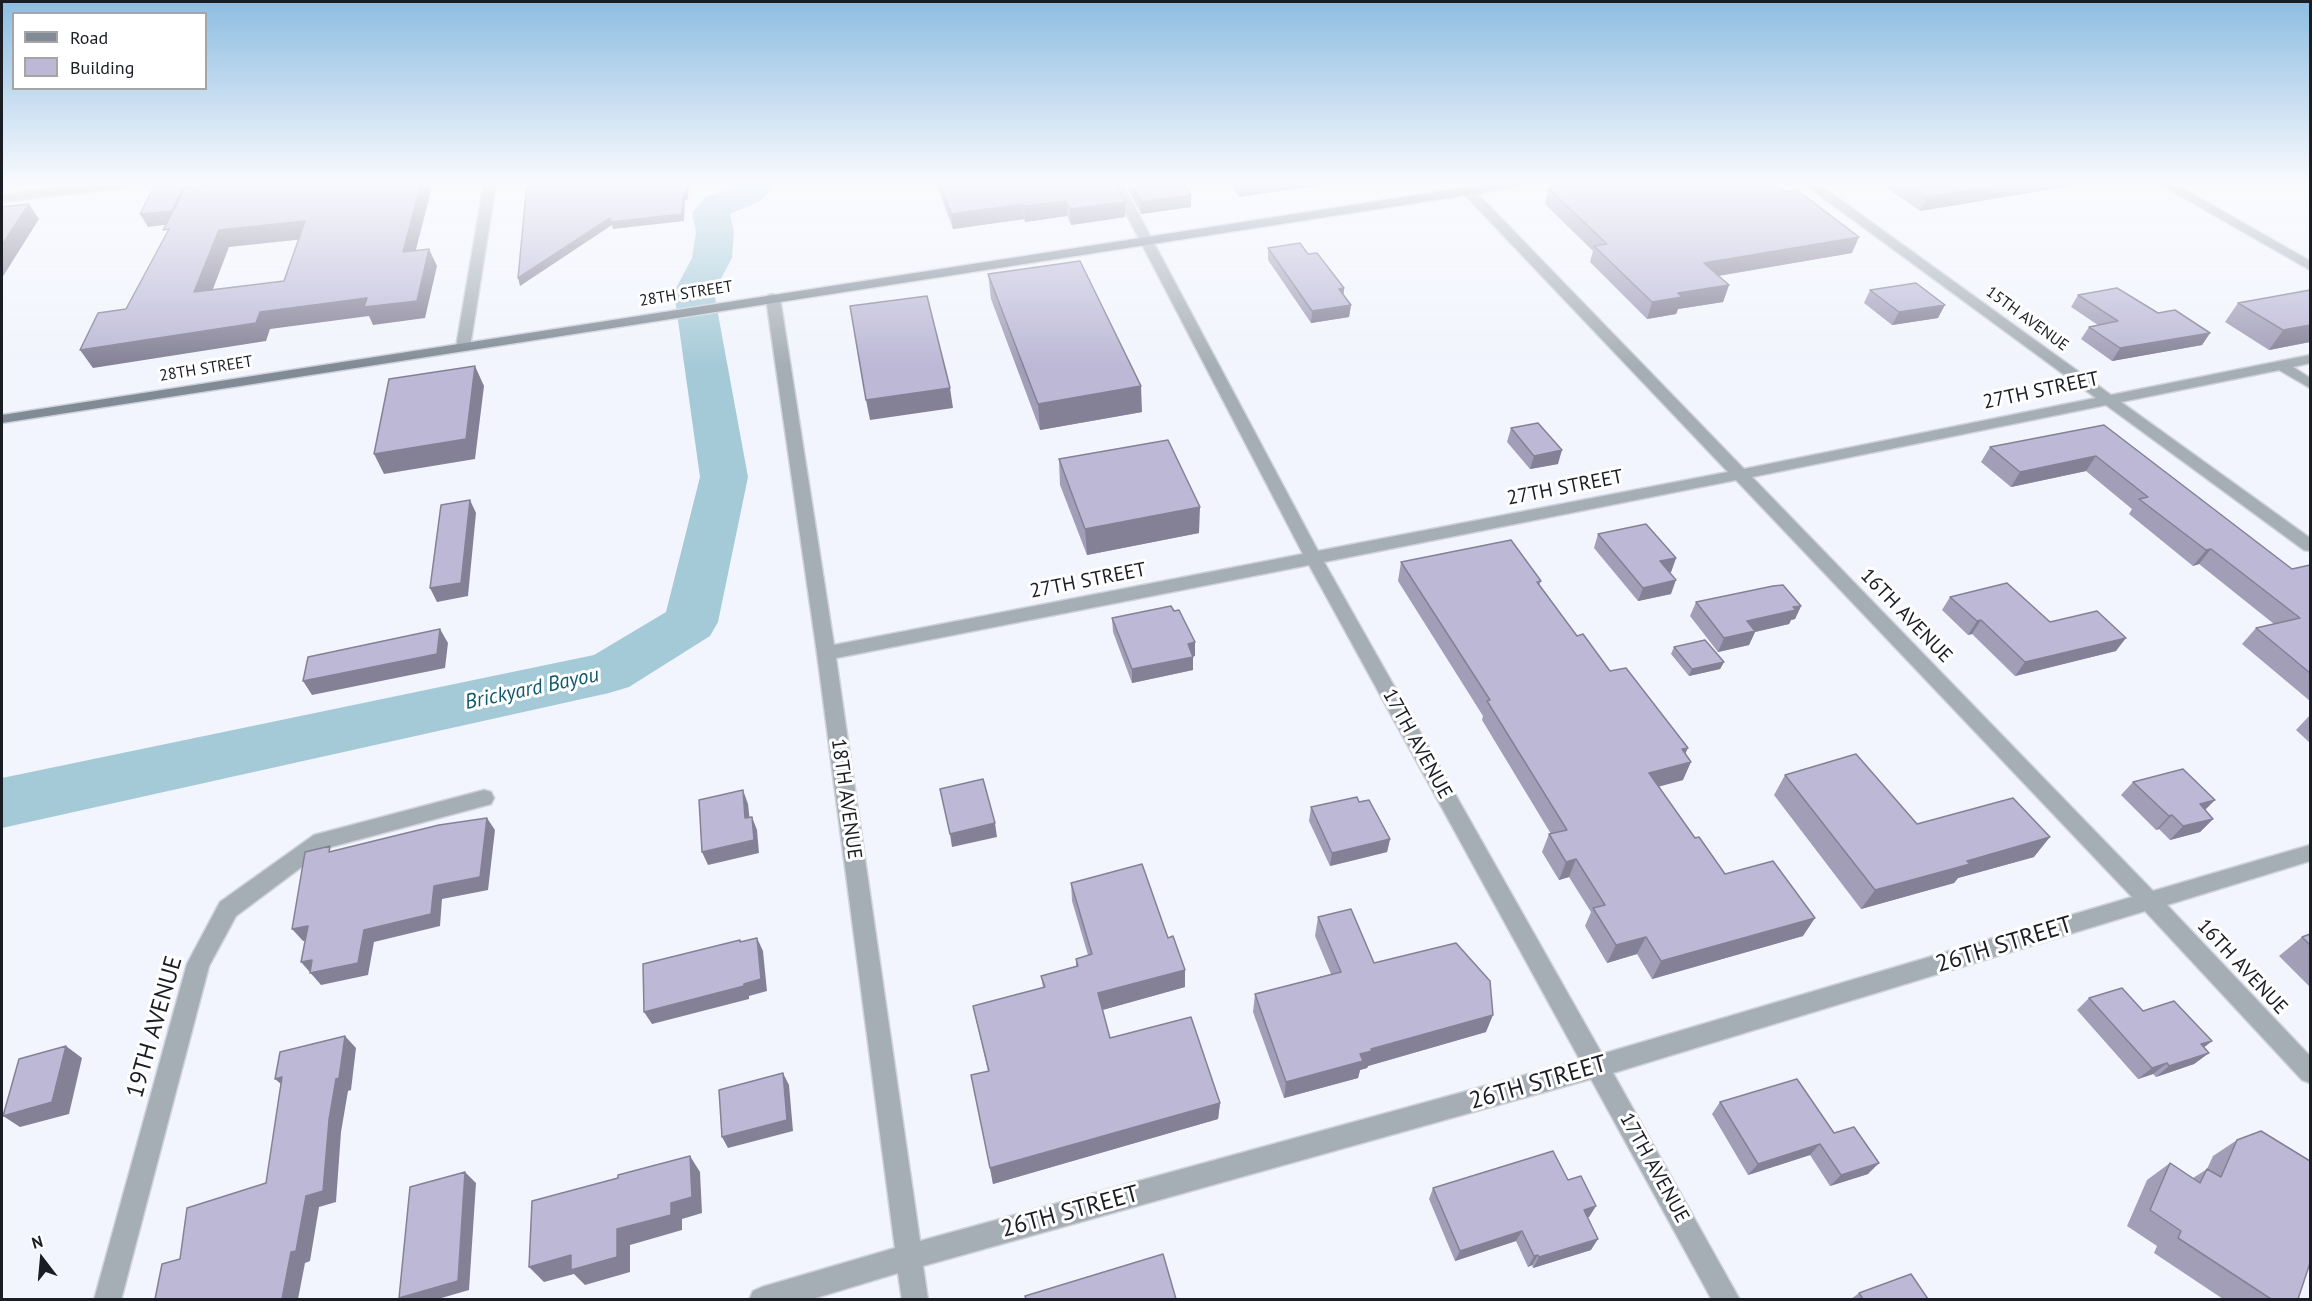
<!DOCTYPE html>
<style>
body{margin:0}
#map{position:relative;width:2312px;height:1301px;overflow:hidden;background:#f2f5fd;font-family:"PT Sans",sans-serif}
canvas{display:block}
.frame{position:absolute;inset:0;border:3px solid #1a1d24;pointer-events:none}
.legend{position:absolute;left:12px;top:12px;width:195px;height:78px;box-sizing:border-box;background:#fff;border:2px solid #a3a5a7;margin:0;padding:8px 10px;list-style:none;font-size:18px;color:#1a1d24}
.legend li{display:flex;align-items:center;gap:12px;height:30px}
.legend b{width:30px;border:2px solid #a3a5a7}
.north{position:absolute;left:12px;top:1229px;width:60px;height:60px;-webkit-text-stroke:4px #fff;paint-order:stroke;rotate:344deg;font-size:16px;font-weight:700;line-height:24px;text-align:center;color:#1a1d24}
.north::after{content:'';display:block;margin:auto;width:21px;height:27px;background:#1a1d24;clip-path:polygon(50% 0,100% 100%,50% 72%,0 100%)}
</style>
<div id="map">
<canvas width="2312" height="1301"></canvas>
<div class="frame"></div>
<ul class="legend">
<li><b style="height:8px;background:#808b95"></b>Road</li>
<li><b style="height:16px;background:#bcb8d6"></b>Building</li>
</ul>
<div class="north">N</div>
</div>
<script>
const ctx = document.querySelector('canvas').getContext('2d');
ctx.lineJoin = 'round';
function fill(path, color) { ctx.fillStyle = color; ctx.fill(path, 'evenodd'); }
function strokePath(path, color, width, dash) { ctx.strokeStyle = color; ctx.lineWidth = width; ctx.lineCap = dash ? 'butt' : 'round'; ctx.setLineDash(dash || []); ctx.stroke(path); }
function drawText(font, color, halo, rows, align = 'center') {
  ctx.font = font + ' "PT Sans",sans-serif'; ctx.lineWidth = 6; ctx.setLineDash([]); ctx.textBaseline = 'middle'; ctx.strokeStyle = halo; ctx.fillStyle = color; for (const [text, x, y, turn = 0] of rows) {
    ctx.save(); ctx.translate(x, y); ctx.rotate((+turn || 0) * Math.PI / 180); ctx.textAlign = isNaN(turn) ? turn : align; if (halo) ctx.strokeText(text, 0, 0); ctx.fillText(text, 0, 0); ctx.restore();
  }
}
fill(new Path2D(`
 M737 183H777L761 201 730 214 734 232 732 258 714 292 748 477 718 622 710 636 629 687 609 693 2 828V778L594 655 666 612 700 477 674 292 692 258 696 232 692 213 704 198Z`), '#a5cad7');
const street = new Path2D(`
 M97 183H134L128 187 2 202V195Z
 M484 183H496L470 347 463 351 456 347Z
 M1110 183H1122L1318 551 1728 472 1464 194V188H1472L1744 469 2096 398 1803 183H1817L2111 395 2310 355V363L2293 367 2310 378V388L2279 370 2121 402 2310 538V551L2304 550 2106 405 1752 477 2153 891 2310 845V861L2167 905 2310 1056V1083L2302 1080 2145 911 1613 1073 1740 1300H1712L1591 1079 923 1266 928 1300H902L898 1273 809 1300H749L753 1291 762 1287 895 1248 817 653 766 298 768 295 773 294 780 298 834 645 1303 554ZM1736 480 2132 897 1602 1054 1324 562ZM1309 565 1580 1060 920 1241 836 658Z
 M2158 183H2173L2310 261V270Z
 M484 790 491 792 494 798 491 804 327 848 236 916 209 966 121 1300H94L187 964 220 902 314 835Z`);
const secondary = new Path2D(`
 M1494 183H1525L1519 187 2 423V415Z`);
strokePath(street, '#cfd2da', 3);
strokePath(secondary, '#cfd2da', 3);
fill(street, '#a6aeb5');
fill(secondary, '#808b95');
fill(new Path2D(`
 M936 183H1115L1125 202V217L1071 225 1067 216 1025 222 1024 219 953 229Z
 M1128 183H1183L1191 207 1141 214 1128 189Z
 M1229 183H1336L1239 197Z
 M1880 183H2089L1920 211Z
 M1548 188 1852 253 1719 276 1729 285 1723 302 1678 309 1676 314 1647 319 1590 262 1593 251 1545 204Z
 M1268 248 1308 254 1344 288 1343 296 1351 305 1349 317 1311 323 1268 260Z
 M988 274 1142 412 1040 430 991 299Z
 M1870 290 1938 318 1892 325 1864 303Z
 M2078 295 2158 313 2210 333 2202 345 2112 361 2081 339 2089 327 2098 325 2071 307Z
 M2238 303 2310 342 2269 350 2225 322Z
 M2104 425 2292 569 2310 565V701L2242 644 2256 628 2274 624 2199 564 2193 566 2129 514 2132 509 2086 471 2011 487 1981 462 1990 447Z
 M1511 428 1558 464 1530 469 1507 442Z
 M1059 459 1199 533 1087 555 1060 485Z
 M1598 534 1676 558 1671 572H1669L1671 594 1638 601 1594 548Z
 M1401 562 1541 581 1539 586 1577 636 1685 754 1683 780 1658 787 1695 838 1725 874 1803 936 1652 979 1637 954 1607 963 1585 926 1591 912 1569 877 1559 880 1542 852 1549 834H1551L1482 720 1483 716 1398 581Z
 M1950 597 2116 651 2015 676 1972 634 1968 635 1942 610Z
 M1696 602 1801 606 1795 619 1791 620 1789 624 1755 632 1749 645 1718 652 1690 616Z
 M1174 611 1195 642V656H1193V670L1132 683 1113 632 1112 618Z
 M1674 647 1724 662 1720 669 1689 676 1671 654Z
 M2310 715V743L2296 730Z
 M1785 775 1917 824 2034 857 1958 878 1954 883 1861 909 1774 795Z
 M2133 782 2205 810 2213 819 2200 832 2170 840 2159 829 2156 830 2121 795Z
 M1359 802 1390 839 1387 852 1330 866 1309 821 1311 807Z
 M1071 883 1185 987 1102 1010 1110 1038 1220 1103 1218 1119 993 1184 990 1168 988 1071 973 1006 1043 988 1041 976 1076 966V959L1088 955 1072 901Z
 M1318 917 1374 963 1486 1032 1368 1066 1367 1068 1360 1070 1358 1078 1284 1098 1253 1012 1255 994 1331 974 1315 936Z
 M2310 934V987L2279 956 2302 937Z
 M2089 998 2143 1011 2212 1041 2204 1047 2209 1053 2194 1064 2156 1077 2153 1074 2138 1079 2077 1010Z
 M1720 1102 1834 1133 1868 1174 1830 1186 1810 1155 1748 1175 1712 1114Z
 M2237 1140 2298 1299H2223L2154 1253 2157 1246 2127 1226 2147 1180 2170 1163 2193 1178 2207 1169 2213 1156Z
 M1568 1180 1596 1206 1589 1217H1588L1591 1250 1533 1268 1532 1265 1528 1267 1516 1241 1455 1261 1429 1199 1433 1188Z
 M1859 1293 1928 1299H1851Z`), '#a29eb8');
fill(new Path2D(`
 M185 183H190L194 192 179 223 148 227 140 214Z
 M421 183H433L411 269 403 252Z
 M687 183H689L688 199 685 200 684 221 613 229 612 225 520 286 518 278 610 218 683 193Z
 M1247 183H1336L1239 197 1240 184Z
 M2012 183H2089L1920 211 1927 197Z
 M1191 195V207L1141 214V202Z
 M1066 201 1067 216 1025 222 1024 206Z
 M1125 202V217L1071 225 1070 209Z
 M29 204 39 219 2 278V245Z
 M1023 204 1024 219 953 229 951 214Z
 M305 221 314 238 229 247 205 310 194 292 219 230Z
 M1859 237 1852 253 1698 279 1704 263Z
 M429 249 437 266 425 318 373 325 369 316 270 329 266 341 93 368 80 350 260 312Z
 M1729 285 1723 302 1678 309 1676 314 1647 319 1652 302 1678 293Z
 M1344 288 1343 300 1339 289Z
 M1351 305 1349 317 1311 323 1312 311Z
 M1945 305 1938 318 1892 325 1899 312Z
 M2310 325V342L2269 350 2283 330Z
 M2210 333 2202 345 2112 361 2120 348Z
 M475 366 484 386 475 459 384 474 374 454Z
 M1141 386 1142 412 1040 430 1038 404Z
 M950 388 953 408 870 420 866 400Z
 M1562 450 1558 464 1530 469 1534 456Z
 M2096 456 2086 471 2011 487 2020 472Z
 M470 500 476 513 468 596 437 602 430 588Z
 M1200 507 1199 533 1087 555 1085 529Z
 M2211 549 2199 564 2193 566 2206 550Z
 M1676 558 1671 572 1655 575 1660 561Z
 M1676 580 1671 594 1638 601 1643 588Z
 M1801 606 1795 619 1791 620 1789 624 1755 632 1749 645 1718 652 1724 638 1747 621Z
 M1981 620 1972 634 1968 635 1977 621Z
 M440 629 448 643 445 668 312 695 303 681Z
 M2126 638 2116 651 2015 676 2025 662Z
 M1195 642V656L1188 657V644Z
 M1193 657V670L1132 683V669Z
 M1724 662 1720 669 1689 676 1692 669Z
 M1688 748 1680 765 1691 762 1683 780 1641 791 1649 773 1682 749Z
 M743 790 748 804 751 832 745 818Z
 M2215 800 2202 813 2200 804Z
 M2172 815 2159 829 2156 830 2169 816Z
 M752 817 757 830 759 853 708 865 702 852Z
 M487 818 495 830 488 890 442 899 440 926 374 942 368 975 321 985 301 962 364 930 434 886Z
 M2213 819 2200 832 2170 840 2183 826Z
 M995 823 997 837 952 847 950 834Z
 M2050 837 2034 857 1958 878 1954 883 1861 909 1875 890 1967 861Z
 M1390 839 1387 852 1330 866 1332 853Z
 M1576 859 1569 877 1559 880 1566 862Z
 M1815 918 1803 936 1652 979 1661 961Z
 M308 926 319 938 303 941 292 929Z
 M1646 937 1637 954 1607 963 1616 945Z
 M757 938 763 951 767 991 749 996V999L652 1024 644 1012 744 984Z
 M1185 970V987L1099 1011 1098 993Z
 M1493 1015 1486 1032 1368 1066 1367 1068 1360 1070 1358 1078 1284 1098 1286 1082 1360 1054 1371 1049Z
 M345 1036 356 1048 351 1090 348 1091 341 1132 336 1202 319 1207 310 1261 305 1263 298 1299H282L291 1252 306 1196Z
 M2212 1041 2198 1052 2201 1044Z
 M66 1046 82 1058 69 1114 20 1127 3 1116Z
 M2209 1053 2194 1064 2156 1077 2169 1066Z
 M2167 1063 2153 1074 2138 1079 2152 1068Z
 M783 1073 789 1085 793 1131 728 1148 722 1137Z
 M282 1077 288 1090 275 1079Z
 M1220 1103 1218 1119 993 1184 990 1168Z
 M1820 1144 1810 1155 1748 1175 1758 1164Z
 M690 1156 700 1172 702 1213 682 1219V1230L630 1245V1272L585 1285 574 1274 544 1282 529 1267 617 1229 671 1203Z
 M1879 1163 1868 1174 1830 1186 1841 1175Z
 M465 1172 476 1183 469 1290 438 1299H402L399 1298Z
 M1596 1206 1589 1217 1577 1221 1584 1210Z
 M1522 1231 1516 1241 1455 1261 1460 1251Z
 M1598 1239 1591 1250 1533 1268 1539 1257Z
 M1538 1255 1532 1265 1528 1267 1534 1256Z`), '#848196');
const building = new Path2D(`
 M156 183H185L172 211 140 214Z
 M233 183H421L403 252 429 249 417 301 364 307 367 298 260 312 256 323 80 350 98 313 126 309 169 229 163 230 185 189ZM305 221 284 281 194 292 219 230Z
 M527 183H687L686 192 683 193 682 214 611 222 610 218 518 278Z
 M940 183H1115L1125 202 1070 209 1066 201 1024 206 1023 204 951 214Z
 M1131 183H1183L1191 195 1141 202Z
 M1579 183H1774L1786 192 1797 190 1859 237 1704 263 1729 285 1678 293 1682 297 1652 302 1594 246 1607 244 1548 188Z
 M1906 183H2012L1927 197Z
 M29 204 2 245V207Z
 M1300 243 1308 254 1317 253 1344 288 1339 289 1351 305 1312 311 1268 248Z
 M1080 261 1141 386 1038 404 988 274Z
 M1916 283 1945 305 1899 312 1870 290Z
 M2117 288 2158 313 2175 310 2210 333 2120 348 2089 327 2118 321 2078 295Z
 M2310 290V325L2283 330 2238 303Z
 M927 296 950 388 866 400 850 306Z
 M475 366 466 439 374 454 389 379Z
 M1538 423 1562 450 1534 456 1511 428Z
 M2104 425 2292 569 2310 565V673L2256 628 2300 618 2211 549 2206 550 2139 499 2148 497 2096 456 2020 472 1990 447Z
 M1168 440 1200 507 1085 529 1059 459Z
 M470 500 461 583 430 588 441 505Z
 M1646 524 1676 558 1660 561 1676 580 1643 588 1598 534Z
 M1511 540 1541 581 1537 582 1577 636 1583 634 1610 671 1626 668 1688 748 1682 749 1691 762 1649 773 1695 838 1699 837 1725 874 1773 861 1815 918 1661 961 1646 937 1616 945 1593 908 1605 905 1576 859 1566 862 1549 834 1567 830 1487 701 1490 700 1401 562Z
 M2007 583 2050 622 2097 611 2126 638 2025 662 1981 620 1977 621 1950 597Z
 M1783 585 1801 606 1793 607 1796 610 1747 621 1755 631 1724 638 1696 602 1773 586Z
 M1171 606 1174 611 1179 610 1195 642 1188 644 1193 657 1132 669 1112 618Z
 M440 629 437 654 303 681 308 657Z
 M1705 640 1724 662 1692 669 1674 647Z
 M1856 754 1917 824 2013 798 2050 837 1967 861 1970 864 1875 890 1785 775Z
 M2183 769 2215 800 2200 804 2213 819 2183 826 2172 815 2169 816 2133 782Z
 M983 779 995 823 950 834 940 789Z
 M743 790 745 818 752 817 754 840 702 852 699 800Z
 M1357 797 1359 802 1369 800 1390 839 1332 853 1311 807Z
 M487 818 480 877 434 886 431 914 364 930 358 963 310 973 312 960 301 962 308 926 292 929 305 852 330 846 329 852 439 825Z
 M1142 864 1168 938 1173 936 1185 970 1098 993 1110 1038 1191 1017 1220 1103 990 1168 971 1075 989 1071 973 1006 1045 987 1041 976 1078 966 1076 959 1092 954 1071 883Z
 M1351 909 1374 963 1456 943 1490 981 1493 1015 1371 1049 1372 1051 1360 1054 1363 1061 1286 1082 1255 994 1341 972 1318 917Z
 M2310 934V945L2302 937Z
 M757 938 761 979 744 984V986L644 1012 643 964 740 940V942Z
 M2122 988 2143 1011 2174 1001 2212 1041 2201 1044 2209 1053 2169 1066 2167 1063 2152 1068 2089 998Z
 M345 1036 339 1078 336 1079 329 1120 323 1191 306 1196 296 1251 291 1252 282 1299H155L162 1264 180 1259 187 1208 266 1183 282 1077 275 1079 280 1052Z
 M66 1046 52 1102 3 1116 19 1059Z
 M783 1073 787 1120 722 1137 719 1090Z
 M1797 1079 1834 1133 1854 1127 1879 1163 1841 1175 1820 1144 1758 1164 1720 1102Z
 M2261 1131 2310 1161V1263L2298 1299H2271L2178 1238 2181 1231 2150 1210 2170 1163 2200 1183 2207 1169 2221 1177 2237 1140Z
 M1553 1151 1568 1180 1581 1176 1596 1206 1584 1210 1598 1239 1539 1257 1538 1255 1534 1256 1522 1231 1460 1251 1433 1188Z
 M690 1156 692 1197 671 1203V1215L617 1229V1257L571 1270V1255L529 1267 532 1201 618 1178V1175Z
 M465 1172 458 1281 399 1298 410 1187Z
 M1163 1254 1176 1299H1026L1025 1296Z
 M1911 1274 1928 1299H1863L1859 1293Z`);
fill(building, '#bcb8d6');
strokePath(building, '#848196', 1.5);
const sky = ctx.createLinearGradient(0, 0, 0, 366);
sky.addColorStop(0, '#8dbde1');
sky.addColorStop(0.5, '#f9fafe');
sky.addColorStop(1, '#f9fafe00');
ctx.fillStyle = sky;
ctx.fillRect(0, 0, 2312, 366);
drawText('16px', '#1a1d24', '#fff', [
 ["28TH STREET",686,294,-9],
 ["15TH AVENUE",2027,319,36],
 ["28TH STREET",206,369,-9]
]);
drawText('20px', '#1a1d24', '#fff', [
 ["27TH STREET",2041,391,-12],
 ["27TH STREET",1565,488,-11],
 ["27TH STREET",1088,581,-11],
 ["16TH AVENUE",1906,616,46],
 ["17TH AVENUE",1417,744,61],
 ["18TH AVENUE",846,799,82],
 ["16TH AVENUE",2242,967,47],
 ["17TH AVENUE",1654,1168,61]
]);
drawText('italic 21px', '#10586c', '#fff', [
 ["Brickyard Bayou",532,689,-12]
]);
drawText('24px', '#1a1d24', '#fff', [
 ["26TH STREET",2004,945,-17],
 ["19TH AVENUE",155,1027,-74],
 ["26TH STREET",1538,1083,-16],
 ["26TH STREET",1070,1212,-15]
]);
</script>
